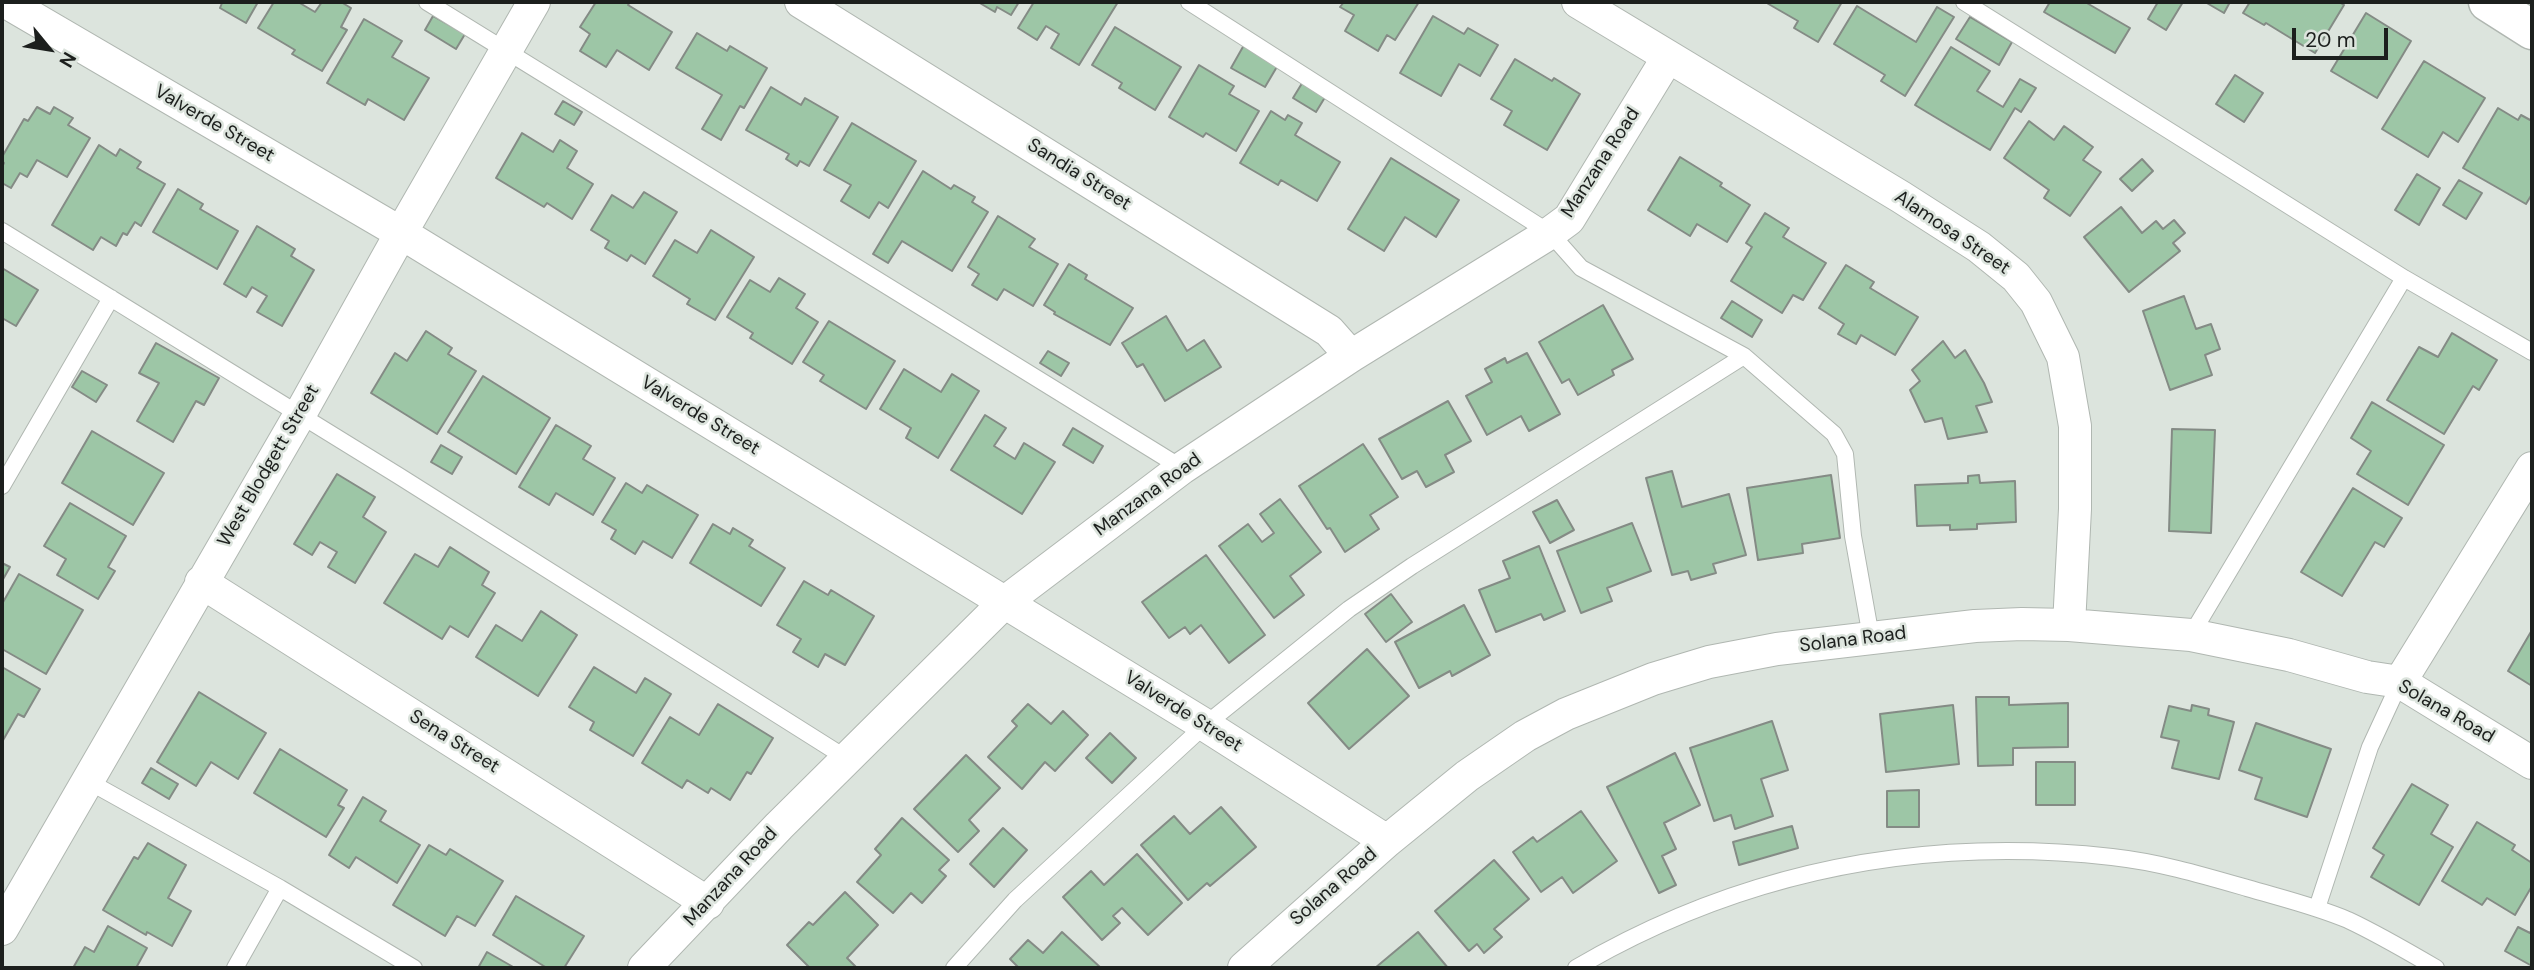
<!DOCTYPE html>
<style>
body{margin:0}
#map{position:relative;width:2534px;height:970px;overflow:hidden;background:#dce4dd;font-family:"DM Sans",sans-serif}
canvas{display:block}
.frame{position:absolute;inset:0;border:4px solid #1c1f1d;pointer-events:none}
.north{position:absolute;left:14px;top:14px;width:70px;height:70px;-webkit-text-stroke:5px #dce4dd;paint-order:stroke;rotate:120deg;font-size:19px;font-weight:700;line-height:28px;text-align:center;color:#1c1f1d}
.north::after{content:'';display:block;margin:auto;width:24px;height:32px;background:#1c1f1d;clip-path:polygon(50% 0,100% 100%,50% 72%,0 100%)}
.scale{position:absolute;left:2292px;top:28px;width:96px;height:32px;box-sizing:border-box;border:4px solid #1c1f1d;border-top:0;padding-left:9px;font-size:21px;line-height:24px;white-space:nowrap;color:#1c1f1d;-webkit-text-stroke:5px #dce4dd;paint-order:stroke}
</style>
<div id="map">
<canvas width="2534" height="970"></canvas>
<div class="frame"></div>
<div class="north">N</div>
<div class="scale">20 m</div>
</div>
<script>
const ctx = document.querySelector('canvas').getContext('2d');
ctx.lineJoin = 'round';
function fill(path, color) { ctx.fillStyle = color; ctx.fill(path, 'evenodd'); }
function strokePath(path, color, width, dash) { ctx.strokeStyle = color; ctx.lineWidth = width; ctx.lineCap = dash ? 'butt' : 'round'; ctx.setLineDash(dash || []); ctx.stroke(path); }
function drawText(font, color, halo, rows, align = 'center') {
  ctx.font = font + ' "DM Sans",sans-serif'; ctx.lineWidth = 5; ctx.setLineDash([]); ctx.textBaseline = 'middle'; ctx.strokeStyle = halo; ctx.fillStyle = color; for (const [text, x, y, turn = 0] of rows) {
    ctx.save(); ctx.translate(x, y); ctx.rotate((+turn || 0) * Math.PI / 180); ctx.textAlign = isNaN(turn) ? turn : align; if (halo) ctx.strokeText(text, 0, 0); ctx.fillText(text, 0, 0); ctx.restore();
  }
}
const building = new Path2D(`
 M220 2H258L246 23 220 8 222 3Z
 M274 2H298L315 12 322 2H341L351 8 341 27 347 30 322 71 292 54 295 50 258 28Z
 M596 2H630L628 5 672 32 649 70 617 50 606 67 580 51 590 34 580 27Z
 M978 2H1019L1011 15 997 7 995 12Z
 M1034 2H1118L1079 65 1051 48 1059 34 1046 26 1037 40 1018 28Z
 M1344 2H1419L1395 40 1387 35 1378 51 1345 31 1354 15 1340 7Z
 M1765 2H1842L1818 42 1794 28 1798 21Z
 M2050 2H2085L2130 28 2115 53 2044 12Z
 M2158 2H2183L2166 30 2148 19Z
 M2205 2H2230L2224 13Z
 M2250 2H2339L2344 5 2315 53 2266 23 2264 25 2243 13Z
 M1857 6 1916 42 1937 7 1954 17 1905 96 1881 81 1885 75 1834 44Z
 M2366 13 2411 41 2377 98 2331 71Z
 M433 16 465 34 456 49 425 30Z
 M1433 16 1464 34 1468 28 1498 45 1480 76 1459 64 1441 96 1400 73Z
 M1970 17 2012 42 1999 65 1956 39Z
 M364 19 402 41 392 57 429 78 404 120 368 99 365 105 327 83Z
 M1115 27 1181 67 1155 110 1119 88 1122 83 1092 65Z
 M697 33 727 51 730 46 767 68 744 108 740 106 721 140 702 129 722 95 676 68Z
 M1244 45 1278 65 1265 87 1231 68Z
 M1951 47 1990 71 1977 91 2003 107 2020 79 2036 88 2021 112 2015 108 1990 150 1915 105Z
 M1515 59 1552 81 1554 78 1580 94 1547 150 1504 125 1512 111 1491 99Z
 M2424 61 2485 98 2458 142 2443 132 2428 157 2382 129Z
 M1199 65 1234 86 1229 94 1259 111 1236 151 1206 133 1203 137 1169 117Z
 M2235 75 2263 93 2244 122 2216 104Z
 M1304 80 1327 94 1316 112 1293 98Z
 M771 87 801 105 805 98 838 117 809 166 800 161 797 166 786 159 789 154 746 130Z
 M563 101 582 112 574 125 555 114Z
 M37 107 50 114 54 107 73 118 68 125 90 138 67 177 37 160 27 177 20 173 11 188 2 183V167L4 163 2 161V157L24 119 28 121Z
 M2498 108 2518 120 2521 115 2532 121V194L2526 204 2463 168Z
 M1271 111 1285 120 1288 115 1302 123 1295 135 1340 162 1317 201 1281 180 1278 185 1240 163Z
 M2029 121 2054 140 2064 126 2093 147 2083 160 2101 172 2070 216 2044 198 2049 190 2004 158Z
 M852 123 916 161 888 208 879 202 869 218 841 201 851 185 824 170Z
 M522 133 553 152 560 140 577 151 567 168 593 184 572 219 547 203 544 207 496 178Z
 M99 145 116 156 120 149 141 162 137 168 165 184 141 226 135 222 127 235 123 233 116 246 101 237 93 250 52 225Z
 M1680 157 1722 183 1720 186 1750 205 1727 242 1697 224 1690 236 1648 210Z
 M1391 158 1459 200 1436 237 1405 217 1384 251 1348 229Z
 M2142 159 2153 171 2132 191 2120 179Z
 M923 171 951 189 954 185 975 197 972 202 988 212 952 271 902 241 888 263 873 254Z
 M2417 174 2440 188 2419 225 2395 210Z
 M2459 180 2482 193 2466 219 2443 205Z
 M178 189 203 204 200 209 238 231 217 269 153 232Z
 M644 192 677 212 645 264 631 255 627 261 605 248 609 241 591 230 612 195 633 208Z
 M2121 207 2142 233 2156 221 2163 229 2174 220 2185 233 2173 243 2180 251 2129 292 2084 237Z
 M1765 213 1789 228 1783 237 1826 263 1803 300 1793 295 1782 313 1731 281 1752 247 1746 243Z
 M998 216 1035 239 1029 247 1058 264 1033 306 1004 289 997 300 972 285 979 274 968 267Z
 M257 226 295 249 291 256 314 270 282 326 257 312 267 296 252 287 246 297 224 284Z
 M711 230 754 257 715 320 687 304 690 299 653 276 675 240 697 253Z
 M1069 264 1087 275 1085 279 1133 308 1110 345 1054 314 1055 312 1044 305Z
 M1846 265 1874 282 1870 288 1918 317 1895 355 1861 335 1856 344 1838 334 1844 324 1819 308Z
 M2 268 38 290 16 326 2 318Z
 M779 278 805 294 796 308 818 322 792 364 750 338 753 333 727 317 750 280 770 292Z
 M2184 296 2196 329 2211 324 2220 349 2205 355 2212 375 2170 390 2143 311Z
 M1732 301 1762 320 1752 337 1721 318Z
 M1603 305 1633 359 1612 370 1614 375 1578 395 1569 379 1562 383 1539 342Z
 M1166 316 1187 351 1204 340 1221 367 1165 401 1143 364 1137 367 1122 343Z
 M829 321 895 361 866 409 820 381 824 375 803 362Z
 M426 331 452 348 448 354 476 371 437 434 371 393 395 353 407 361Z
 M2452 333 2497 360 2479 390 2473 386 2444 434 2387 400 2419 347 2438 357Z
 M1943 341 1955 358 1965 350 1984 383 1992 402 1976 406 1987 432 1948 439 1942 418 1925 422 1910 390 1920 381 1912 370Z
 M156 343 219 378 204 405 196 401 173 442 137 421 159 383 139 373Z
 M1048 351 1069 363 1061 376 1040 363Z
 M1527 353 1560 414 1529 431 1521 416 1487 435 1466 396 1492 382 1485 369 1505 358 1507 363Z
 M904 369 941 392 952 374 979 391 938 458 906 438 911 428 880 409Z
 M82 371 107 385 96 402 72 387Z
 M483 376 550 418 516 474 448 432Z
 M1448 401 1471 441 1445 455 1454 472 1426 487 1417 471 1402 479 1379 439Z
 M2372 402 2444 445 2408 505 2357 474 2371 451 2351 438Z
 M985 415 1006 428 994 446 1015 459 1024 443 1055 462 1022 514 951 470Z
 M556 425 591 446 583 459 615 478 593 515 556 493 549 505 519 487Z
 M1073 428 1103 446 1093 463 1063 445Z
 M2172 429 2215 430 2211 533 2169 531Z
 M92 431 164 473 133 525 62 483Z
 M1363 444 1398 497 1370 515 1379 529 1345 552 1330 528 1327 529 1299 486Z
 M441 445 462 457 452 474 431 462Z
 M1672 471 1682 507 1729 494 1746 555 1713 564 1716 573 1691 580 1688 571 1672 575 1646 478Z
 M337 474 375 497 363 517 386 532 355 583 328 567 337 552 320 542 312 555 294 544Z
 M1831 475 1840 538 1802 544 1803 553 1758 560 1747 488Z
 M1979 475 1980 483 2015 481 2016 522 1977 524V529L1950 530V525L1917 526 1915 485 1968 483V476Z
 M626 483 642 493 647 485 698 515 672 558 643 541 635 554 611 539 616 530 602 522Z
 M2353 488 2402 518 2384 547 2375 542 2342 596 2301 572Z
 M1280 499 1321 552 1290 576 1304 595 1274 618 1219 546 1248 524 1262 542 1274 533 1260 514Z
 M1557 500 1574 530 1550 543 1533 512Z
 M70 503 126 536 108 567 115 571 98 599 57 575 66 559 44 546Z
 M1632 523 1651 571 1607 588 1612 601 1581 613 1557 551Z
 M713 524 730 534 733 528 753 540 749 546 785 568 761 606 690 563Z
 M1539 546 1565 611 1544 620 1541 614 1496 632 1479 590 1510 578 1503 561Z
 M450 547 489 572 482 585 495 593 468 637 450 626 442 639 384 603 415 554 438 567Z
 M1206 555 1265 635 1229 663 1201 625 1190 634 1185 627 1169 638 1142 602Z
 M2 563 10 567 2 581Z
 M19 574 83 610 46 674 2 649V604Z
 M804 581 828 595 831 590 874 616 845 665 825 654 818 667 793 652 801 639 777 625Z
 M1391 594 1412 622 1386 642 1365 614Z
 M1464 605 1490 655 1452 676 1450 671 1419 688 1395 642Z
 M541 611 577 635 538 696 476 657 496 625 522 641Z
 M2532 630V686L2508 671Z
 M1367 649 1409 696 1349 749 1308 703Z
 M2 667 40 689 24 717 18 714 2 742Z
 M594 667 636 693 645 678 671 694 633 756 590 730 594 722 569 707Z
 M199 692 266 733 238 779 211 762 196 786 157 762Z
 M1976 697H2009V705L2068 703V747L2013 748V765L1978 766Z
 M718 704 773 738 751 774 747 772 730 800 711 788 708 793 687 780 682 788 642 763 670 717 699 735Z
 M1028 704 1051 724 1063 711 1088 735 1055 771 1045 762 1022 789 988 757 1017 726 1012 721Z
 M1953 705 1959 764 1886 772 1880 714Z
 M2192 705 2209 709 2208 715 2234 722 2219 779 2172 768 2179 741 2161 737 2169 706 2191 711Z
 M1772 721 1788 770 1761 779 1773 816 1735 829 1731 815 1714 821 1690 748Z
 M2256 723 2331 749 2307 817 2255 799 2262 778 2239 770Z
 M1110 733 1136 758 1112 783 1086 758Z
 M280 749 347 790 338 805 344 808 326 837 254 793Z
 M1675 753 1700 805 1664 823 1676 849 1662 856 1676 885 1659 893 1607 787Z
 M966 755 1000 788 969 820 979 831 958 852 914 809Z
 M2036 762H2075V805H2036Z
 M151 768 178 784 169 799 142 783Z
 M2412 784 2448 805 2431 834 2453 847 2419 905 2371 877 2384 855 2373 848Z
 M1919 790V827H1887V791Z
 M363 797 386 811 380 821 420 845 397 883 356 857 349 868 329 855Z
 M1221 807 1256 847 1210 886 1207 883 1188 900 1141 845 1174 816 1190 834Z
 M1581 811 1617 861 1573 893 1562 877 1541 892 1513 852 1533 837 1537 842Z
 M902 818 949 860 939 870 946 876 922 903 911 893 893 913 857 882 881 855 875 849Z
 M2477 822 2515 845 2512 850 2532 863V886L2515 915 2487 898 2482 905 2442 881Z
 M1792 826 1798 848 1739 865 1733 842Z
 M1003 828 1027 850 994 887 970 864Z
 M148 843 186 865 168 898 191 911 172 946 147 932 146 935 103 910 134 857 138 859Z
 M429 845 446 855 450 849 503 881 475 926 457 916 445 936 393 905Z
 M1137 854 1182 903 1148 935 1122 908 1113 916 1120 923 1102 940 1063 897 1091 871 1104 885Z
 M1494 860 1529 899 1494 929 1502 937 1484 953 1477 944 1469 951 1435 911Z
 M845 892 878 925 847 958 857 968H810L787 945 809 922 813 925Z
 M516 896 584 936 564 968H547L493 935Z
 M108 926 147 948 136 968H73L85 947 94 952Z
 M2518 927 2530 933 2532 929V966L2505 951Z
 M1062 932 1101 968H1019L1010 959 1028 940 1043 953Z
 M1418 932 1448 968H1375Z
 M487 952 515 968H478Z`);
fill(building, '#9dc6a6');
strokePath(building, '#848b85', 2);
const lane = new Path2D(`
 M427 2 1182 468
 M1189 2 1550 233 1581 268 1744 356 1834 434 1845 454 1853 536 1871 637
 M1964 2 2404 278 2532 352
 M2 231 399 476 846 758
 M2 486 111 298
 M2191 635 2404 278
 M86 780 280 888 414 968
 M2317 908 2370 747 2400 682
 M235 968 280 888
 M954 968 1015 900 1205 725 1349 609 1412 566 1744 356
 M1576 968C1742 871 1922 836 2112 857 2158 862 2202 875 2247 888 2281 898 2315 906 2348 920 2378 934 2407 951 2436 968`);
const street = new Path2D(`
 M6 2 401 233 1205 725 1387 841
 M801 2 1329 331 1351 356
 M1578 2 1901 197 1979 247 2016 277 2036 302 2063 357 2075 426V509L2069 625
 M201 582 708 903
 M2400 682 2532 468
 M2 929 299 416 401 233 534 2
 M644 968 779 826 1005 602 1182 468 1351 356 1550 233 1569 219 1668 57
 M1244 968 1387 841 1467 776 1525 736 1566 714 1653 679 1709 662 1777 649 1975 626 2022 624 2069 625 2191 635 2289 655 2367 677 2400 682 2532 763`);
const secondary = new Path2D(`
 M2488 2 2532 30`);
strokePath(lane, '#b0b7b1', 18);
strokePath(street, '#b0b7b1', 34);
strokePath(secondary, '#b0b7b1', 41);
strokePath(lane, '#fff', 16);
strokePath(street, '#fff', 32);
strokePath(secondary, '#fff', 38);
drawText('19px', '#1c1f1d', '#dce4dd', [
 ["Valverde Street",214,124,30],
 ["Manzana Road",1601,163,-57],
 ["Sandia Street",1079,175,32],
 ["Alamosa Street",1952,233,34],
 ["Valverde Street",700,416,31],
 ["West Blodgett Street",269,466,-60],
 ["Manzana Road",1148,495,-36],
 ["Solana Road",1853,640,-7],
 ["Valverde Street",1183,712,32],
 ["Solana Road",2446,712,30],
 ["Sena Street",454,742,32],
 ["Manzana Road",731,877,-47],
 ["Solana Road",1334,887,-41]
]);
</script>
